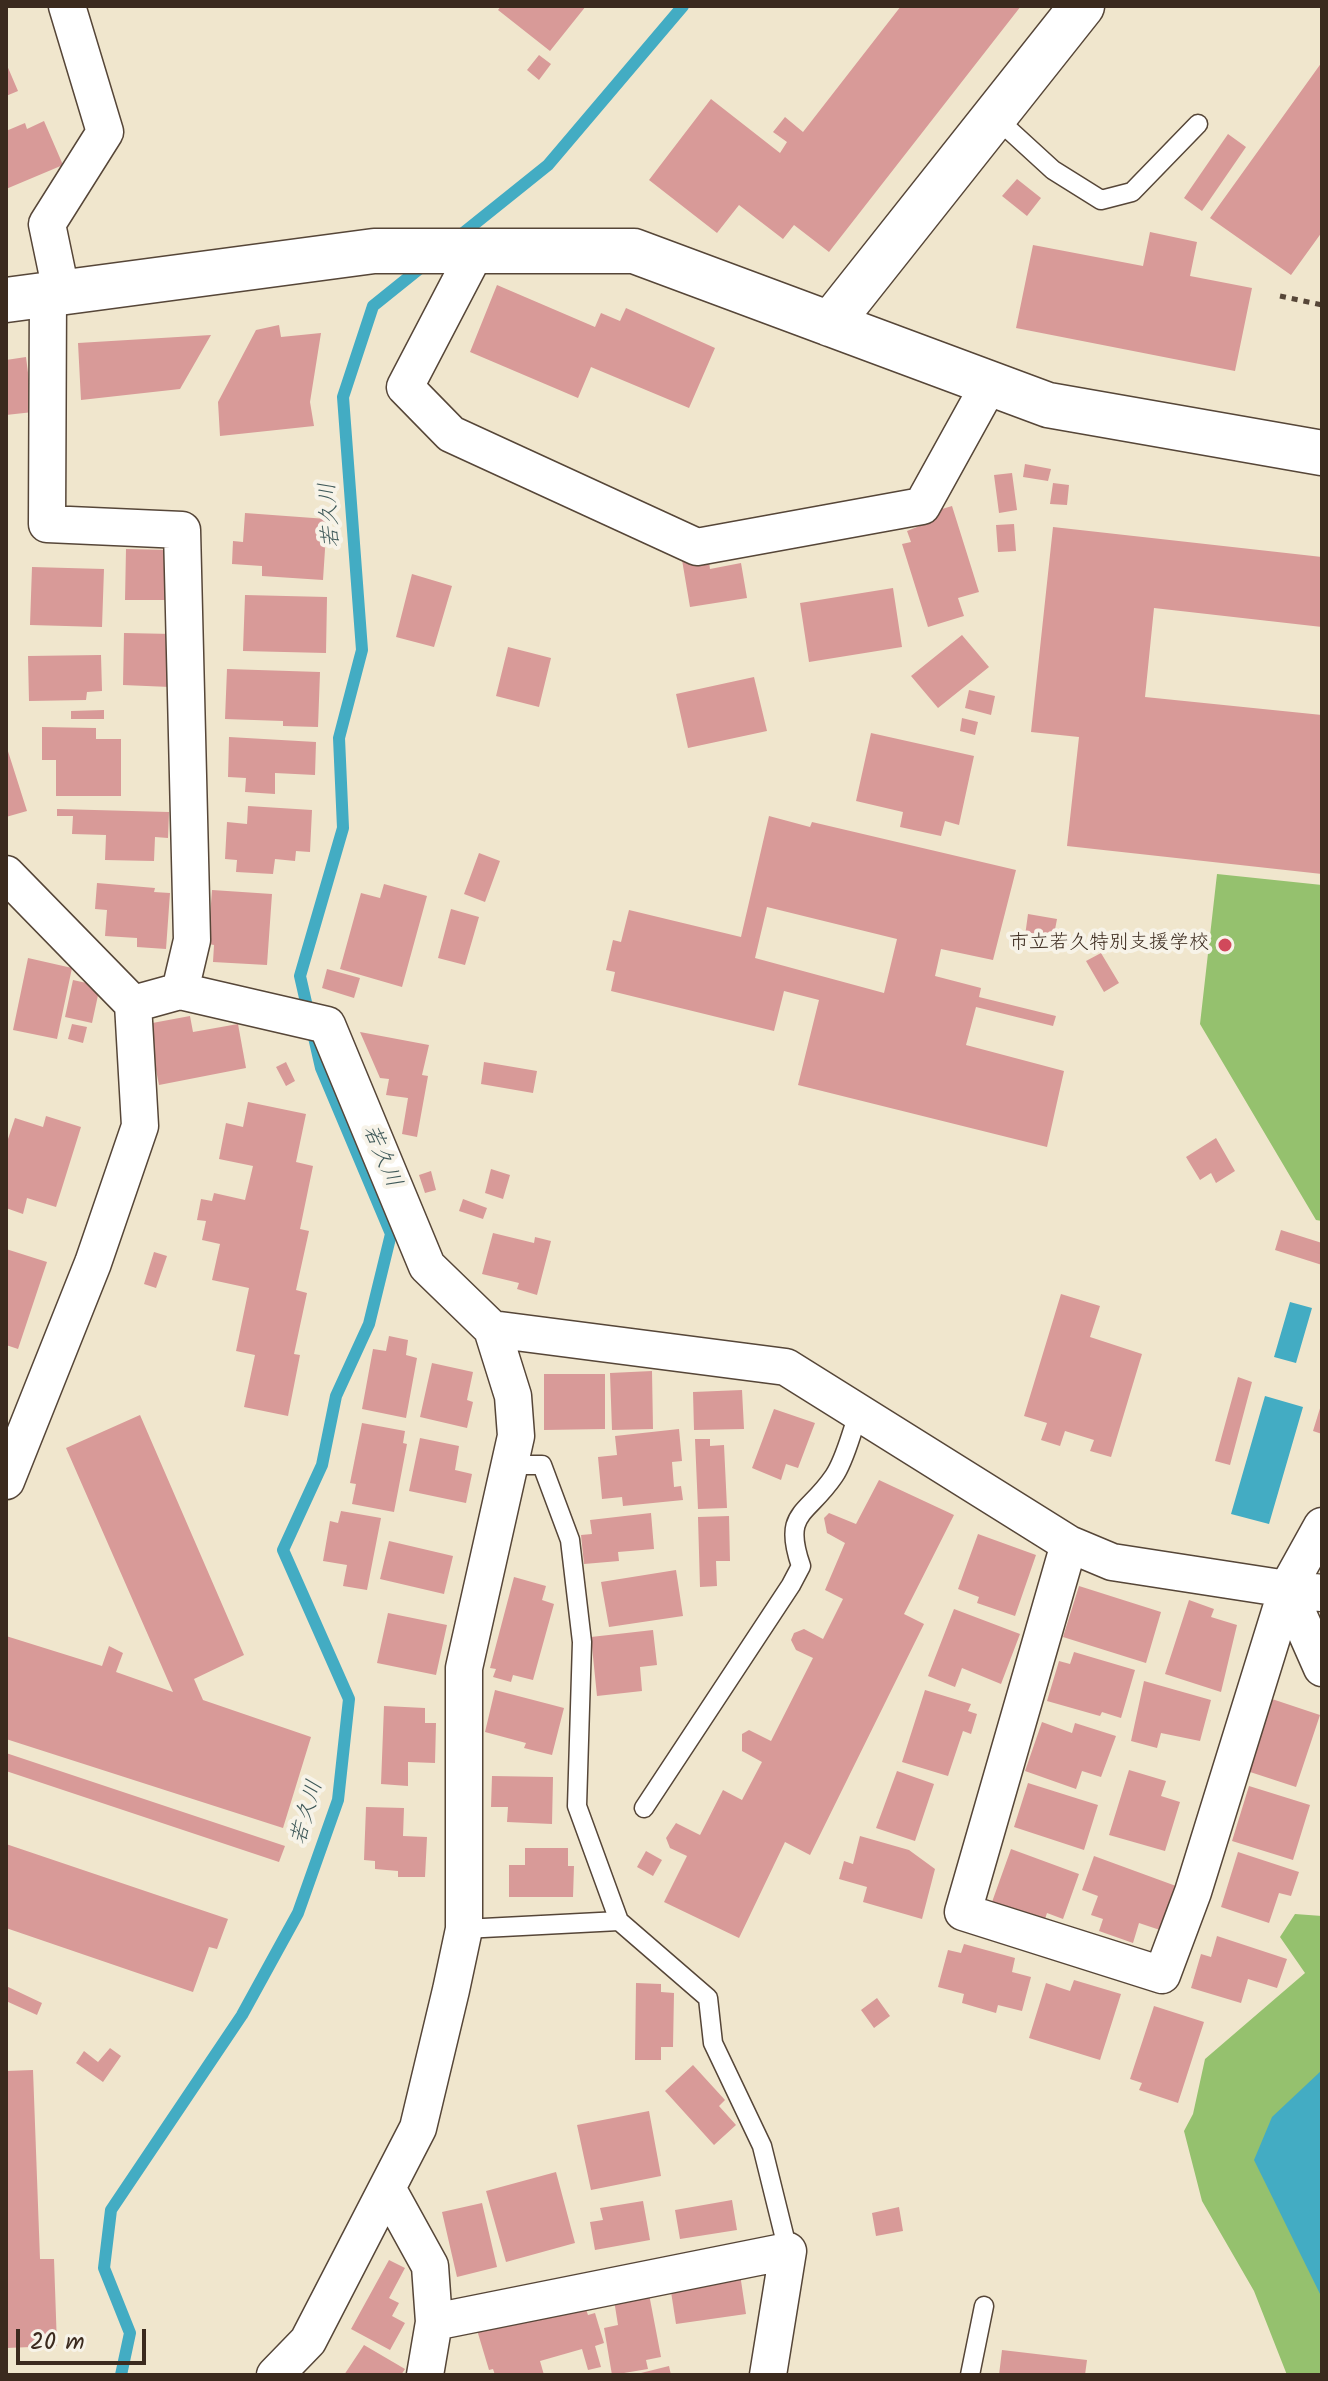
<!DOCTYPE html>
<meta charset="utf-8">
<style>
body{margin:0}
#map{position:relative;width:1328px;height:2381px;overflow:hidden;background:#f0e6cd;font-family:Kalam,sans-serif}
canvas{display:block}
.frame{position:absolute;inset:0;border:8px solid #3b2a1e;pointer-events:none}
.scale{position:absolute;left:16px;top:2329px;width:130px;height:36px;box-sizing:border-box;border:4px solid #3b2a1e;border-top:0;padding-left:10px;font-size:24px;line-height:28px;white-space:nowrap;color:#3b2a1e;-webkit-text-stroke:6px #f7f3e8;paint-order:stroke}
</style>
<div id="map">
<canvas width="1328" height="2381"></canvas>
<div class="frame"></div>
<div class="scale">20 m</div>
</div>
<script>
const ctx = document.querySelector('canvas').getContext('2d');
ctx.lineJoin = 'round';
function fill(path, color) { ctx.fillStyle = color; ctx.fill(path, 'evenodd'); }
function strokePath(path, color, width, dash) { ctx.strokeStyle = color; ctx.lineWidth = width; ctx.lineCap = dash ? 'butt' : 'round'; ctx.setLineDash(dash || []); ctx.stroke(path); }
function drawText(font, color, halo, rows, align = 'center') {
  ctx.font = font + ' Kalam,"Klee One",sans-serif'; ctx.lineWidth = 8; ctx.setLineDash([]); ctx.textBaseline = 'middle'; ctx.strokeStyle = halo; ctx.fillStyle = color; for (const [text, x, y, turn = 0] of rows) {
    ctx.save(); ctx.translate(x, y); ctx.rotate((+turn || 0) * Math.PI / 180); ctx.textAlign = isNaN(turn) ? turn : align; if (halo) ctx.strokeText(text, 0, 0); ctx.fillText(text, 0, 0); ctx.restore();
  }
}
fill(new Path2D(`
 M1217 874 1322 885V1221L1316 1220 1200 1024Z
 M1295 1914 1322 1916V2375H1287L1254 2291 1202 2201 1184 2131 1193 2114 1205 2059 1305 1973 1280 1937Z`), '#95c16e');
fill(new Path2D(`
 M1290 1302 1312 1308 1296 1363 1274 1357Z
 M1265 1396 1303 1407 1269 1524 1231 1514Z
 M1322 2070V2298L1254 2160 1272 2117Z`), '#43acc3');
strokePath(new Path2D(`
 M457 238 548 165 683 6
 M121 2375 130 2333 104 2268 111 2210 242 2015 298 1913 338 1800 349 1699 283 1550 322 1465 336 1396 369 1324 391 1234 321 1068 300 976 343 828 339 738 362 650 343 397 373 306 424 265`), '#43acc3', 12);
fill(new Path2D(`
 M501 6H586L550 51 498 10Z
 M901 6H1021L829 252 794 225 783 239 739 205 717 233 649 180 711 99 780 153 787 142 773 132 785 117 803 132Z
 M539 55 551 64 539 80 527 70Z
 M1322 62V232L1291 275 1210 218Z
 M6 63 18 91 6 96Z
 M44 121 63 165 6 189V131L25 123 27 129Z
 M1228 134 1246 147 1202 211 1184 198Z
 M1017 179 1041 198 1027 216 1002 196Z
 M1150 232 1197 242 1190 276 1252 288 1235 371 1016 328 1033 245 1143 266Z
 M497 285 595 327 601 313 620 321 626 308 715 348 689 408 591 367 578 398 470 352Z
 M279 325 281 337 321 333 310 402 314 426 220 436 218 402 256 330Z
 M211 335 180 389 81 400 78 343Z
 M26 357 33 412 6 415V360Z
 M1025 464 1051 469 1048 481 1023 477Z
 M1012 473 1017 510 999 513 994 475Z
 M1053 483 1069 485 1067 505 1050 504Z
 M952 506 979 592 958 598 964 616 928 627 902 544 911 542 907 531 922 525 919 516Z
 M245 513 327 519 323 580 262 576V566L232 564 233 541 243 542Z
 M1014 524 1016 551 998 552 996 525Z
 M1053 527 1322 557V627L1154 608 1145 697 1322 715V874L1067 846 1079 737 1031 732Z
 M126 549 170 550 176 600H125Z
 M708 555 710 569 741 563 747 598 690 607 682 560Z
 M32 567 104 569 102 627 30 625Z
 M412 574 452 586 434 647 396 637Z
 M893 588 902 647 809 662 800 603Z
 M245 595 327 597 326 653 243 651Z
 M124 633 173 634 170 687 123 685Z
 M962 635 989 667 938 708 911 676Z
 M508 647 551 658 539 707 496 696Z
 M101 655 102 691 87 692 86 700 29 701 28 656Z
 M227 669 320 672 318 727 283 726V721L225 719Z
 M754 677 767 731 688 748 676 694Z
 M969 690 995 696 991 715 965 708Z
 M104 710V719H71V711Z
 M962 718 978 722 975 735 960 731Z
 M42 727 96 728V739H121V796H56V760H42Z
 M871 733 974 756 959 825 945 821 941 836 900 827 903 812 856 801Z
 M229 737 316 742 315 775 275 773V794L245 792 246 778 228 777Z
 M6 745 27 811 6 817Z
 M248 806 312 810 310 852 296 851 295 861 275 859 273 874 236 872 237 860 225 859 227 822 247 824Z
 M57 809 169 812 168 838 155 837 154 861 105 860 106 835 72 834 73 816H57Z
 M769 816 810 827 812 822 1016 870 993 960 941 949 935 976 981 988 979 997 1056 1016 1053 1026 976 1007 966 1045 1064 1071 1047 1147 798 1085 819 1000 784 991 774 1031 611 991 615 972 606 970 613 940 621 942 629 910 741 937ZM767 907 897 939 884 993 755 958Z
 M479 853 500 861 485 902 464 894Z
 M97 883 155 888 154 892 170 893 166 949 137 947V938L105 936 107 910 95 909Z
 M384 884 427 896 402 987 340 969 361 893 380 898Z
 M212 890 272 894 267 965 213 962 214 945 208 944Z
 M451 909 479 917 465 965 438 958Z
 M1028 914 1057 919 1053 940 1025 936Z
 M1101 953 1119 983 1104 992 1086 961Z
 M28 958 72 968 57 1039 13 1030Z
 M327 969 360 978 354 998 322 988Z
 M73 980 100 986 92 1023 65 1017Z
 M190 1016 193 1032 238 1024 246 1068 159 1085 147 1024Z
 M72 1024 87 1027 83 1043 68 1039Z
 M360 1032 429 1045 422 1075 428 1076 417 1137 402 1134 408 1098 386 1095 389 1079 380 1078Z
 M286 1062 295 1081 286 1086 276 1067Z
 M484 1062 537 1071 533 1093 481 1084Z
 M248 1102 306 1114 296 1162 313 1166 300 1229 309 1231 296 1290 307 1293 294 1354 300 1355 288 1416 244 1407 255 1355 236 1351 249 1288 212 1280 220 1244 202 1240 206 1221 197 1220 201 1199 212 1201 214 1193 245 1200 253 1166 219 1159 226 1123 243 1127Z
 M46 1116 81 1127 56 1207 27 1198 23 1214 6 1208V1145L15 1118 43 1127Z
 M1216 1138 1235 1171 1216 1183 1211 1173 1200 1180 1186 1157Z
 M491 1169 510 1175 503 1199 485 1193Z
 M431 1171 436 1190 425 1193 419 1175Z
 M463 1199 487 1208 483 1219 459 1211Z
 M1281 1230 1322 1243V1265L1275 1250Z
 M493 1233 534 1243 535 1237 551 1241 537 1295 517 1289 519 1283 482 1274Z
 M6 1249 47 1262 18 1349 6 1345Z
 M154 1252 167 1256 156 1288 144 1284Z
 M1061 1294 1100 1306 1090 1337 1142 1354 1111 1457 1090 1451 1094 1440 1065 1431 1060 1446 1041 1440 1047 1423 1024 1416Z
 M389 1336 408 1340 406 1355 417 1358 406 1418 362 1409 373 1349 386 1351Z
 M432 1363 473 1372 467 1400 473 1402 467 1428 420 1417Z
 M652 1371 653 1429 612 1430 610 1373Z
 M544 1374H605V1429L544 1430Z
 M1238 1377 1252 1382 1230 1465 1215 1461Z
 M742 1390 744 1429 694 1430 693 1392Z
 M1321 1405H1322V1434L1313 1431Z
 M774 1409 815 1423 798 1468 786 1464 781 1480 752 1468Z
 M140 1415 244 1655 194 1679 203 1700 311 1737 283 1828 6 1739V1636L102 1666 109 1646 123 1653 116 1672 173 1692 66 1448Z
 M362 1423 405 1431 403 1443 407 1444 394 1512 352 1504 356 1484 350 1483Z
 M679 1429 682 1461 672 1462 674 1487 681 1486 683 1500 623 1506 622 1497 602 1499 598 1457 617 1455 615 1436Z
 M420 1438 459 1446 455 1470 472 1474 466 1503 409 1491Z
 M695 1439H710V1446L724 1445 727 1508 698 1509Z
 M879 1480 954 1515 904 1614 924 1624 810 1855 785 1842 739 1938 664 1902 687 1856 670 1848 666 1838 676 1823 700 1835 723 1790 742 1800 762 1762 742 1751V1734L749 1730 771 1741 813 1658 796 1650 791 1640 794 1633 804 1629 823 1639 843 1599 825 1590 845 1543 827 1533 824 1518 829 1513 856 1524Z
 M341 1511 381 1518 367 1590 343 1586 347 1565 323 1561 330 1521 338 1523Z
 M651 1513 654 1549 618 1552 619 1561 584 1564 581 1535 592 1534 590 1520Z
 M729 1516 730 1561H716L717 1586 700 1587 698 1517Z
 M978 1534 1036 1555 1015 1616 977 1603 979 1597 958 1589Z
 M389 1541 453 1556 444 1594 380 1579Z
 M676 1570 683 1616 609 1627 601 1582Z
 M514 1577 546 1586 542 1600 554 1604 533 1680 513 1675 511 1682 493 1677 496 1669 490 1668Z
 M1079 1586 1161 1612 1146 1663 1063 1637Z
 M1189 1600 1214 1609 1211 1617 1237 1625 1221 1692 1165 1674Z
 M954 1609 1020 1634 1001 1684 962 1668 955 1687 928 1676Z
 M388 1613 447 1625 436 1675 377 1663Z
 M653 1630 657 1665 640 1667 642 1691 597 1696 591 1637Z
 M1074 1652 1135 1670 1121 1718 1102 1712 1100 1716 1047 1701 1059 1661 1070 1664Z
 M1144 1681 1211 1700 1200 1741 1161 1733 1157 1748 1131 1741Z
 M495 1690 564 1708 552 1755 524 1748 526 1743 485 1732Z
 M925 1690 971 1704 968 1711 977 1714 971 1734 963 1731 948 1776 902 1762Z
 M1269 1698 1320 1715 1296 1787 1244 1770Z
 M384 1706 425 1708V1723H436L435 1763 408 1762V1786L381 1784Z
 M1042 1722 1072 1733 1075 1723 1116 1736 1101 1777 1082 1771 1076 1789 1025 1771Z
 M6 1753 285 1846 279 1862 6 1771Z
 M1129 1770 1166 1781 1161 1796 1180 1802 1165 1851 1109 1835Z
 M897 1771 934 1784 915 1841 876 1828Z
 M492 1776 553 1777 552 1824 507 1822 508 1807H491Z
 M1028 1783 1098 1805 1084 1850 1014 1827Z
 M1249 1786 1310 1805 1293 1860 1232 1841Z
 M366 1807 404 1808 403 1836 427 1837 425 1877H398V1871L375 1869V1861L364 1860Z
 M860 1836 909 1850 935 1869 922 1919 863 1902 867 1887 839 1879 844 1861 853 1864Z
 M6 1844 228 1919 217 1949 209 1947 193 1992 6 1928Z
 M525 1848H568V1866H574L573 1897H509V1865H525Z
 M1011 1849 1079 1874 1063 1919 1047 1913 1044 1922 992 1902Z
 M646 1851 662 1860 653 1876 637 1867Z
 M1238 1852 1299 1872 1291 1896 1279 1893 1269 1923 1221 1907Z
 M1094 1856 1176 1886 1160 1930 1139 1923 1133 1943 1099 1931 1103 1919 1091 1915 1098 1896 1082 1890Z
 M1217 1936 1287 1959 1277 1988 1248 1979 1241 2003 1191 1988 1201 1954 1211 1957Z
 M964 1944 1015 1958 1012 1972 1031 1977 1022 2011 998 2005 996 2013 962 2003 964 1994 938 1987 948 1950 961 1953Z
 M1074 1980 1121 1994 1100 2060 1029 2038 1046 1983 1070 1991Z
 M636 1983 661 1984V1992L674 1993 673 2047H661V2060H635Z
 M6 1986 42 2003 37 2015 6 2001Z
 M877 1998 890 2016 874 2028 861 2010Z
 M1154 2006 1204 2022 1178 2103 1139 2090 1142 2083 1130 2079Z
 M110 2048 121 2056 103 2082 76 2063 84 2051 98 2062Z
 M693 2065 725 2100 719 2106 736 2125 714 2145 665 2091Z
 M33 2070 40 2259H54L57 2346 6 2348V2071Z
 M649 2111 661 2176 591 2190 577 2125Z
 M556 2172 575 2243 506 2262 486 2191Z
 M732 2200 737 2230 680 2239 675 2210Z
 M643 2201 650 2240 595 2250 590 2222 603 2220 600 2208Z
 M482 2203 497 2267 457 2277 442 2212Z
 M899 2207 903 2231 876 2236 872 2213Z
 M389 2260 405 2268 389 2298 399 2303 392 2316 405 2323 390 2350 351 2329Z
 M740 2274 746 2314 676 2324 670 2285Z
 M649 2294 661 2357 646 2360 648 2369 612 2375 604 2328 618 2325 614 2300Z
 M583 2300 588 2315 595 2313 604 2343 595 2346 601 2367 588 2370 582 2349 540 2361 544 2375H495L493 2369 489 2370 477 2330Z
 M364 2345 405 2369 401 2375H344Z
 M1002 2350 1087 2360 1085 2375H999Z
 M669 2366 671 2375H637V2374Z`), '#d89a98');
const service = new Path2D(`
 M994 116 1053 170 1101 200 1132 192 1198 124
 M509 1465H542L570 1540 582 1642 577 1806 619 1921 708 1998 713 2043 762 2146 788 2251
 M644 1808 791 1585 801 1566C782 1511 807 1516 834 1476 846 1458 851 1432 859 1413
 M464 1929 619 1921
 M970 2375 984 2306`);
const minor = new Path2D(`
 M476 251 405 387 451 434 697 547 922 506 990 383
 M61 291 47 224 105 132 67 6
 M48 294 47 524 182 530 192 940 180 991
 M6 874 133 1004 180 991 327 1025 427 1266 492 1329 786 1367 1069 1544 1112 1562 1287 1589 1322 1668
 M6 1481 93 1263 140 1126 133 1004
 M1322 1526 1287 1589 1322 1593
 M1069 1544 963 1912 1162 1975 1193 1892 1287 1589
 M387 2188 430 2266 434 2322
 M275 2375 308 2341 418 2128 451 1990 464 1929V1668L516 1436 513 1396 492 1329
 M425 2375 434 2322 788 2251 768 2375`);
const tertiary = new Path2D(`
 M6 300 374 251H634L1048 405 1322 453
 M830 324 1082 6`);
strokePath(service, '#564638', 21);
strokePath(minor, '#564638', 39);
strokePath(tertiary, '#564638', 47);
strokePath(new Path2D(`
 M1280 296 1322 305`), '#564638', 5, [6, 6]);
strokePath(service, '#fff', 18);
strokePath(minor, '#fff', 36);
strokePath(tertiary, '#fff', 44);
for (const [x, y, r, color] of [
 [1225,945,8,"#d1495b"]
]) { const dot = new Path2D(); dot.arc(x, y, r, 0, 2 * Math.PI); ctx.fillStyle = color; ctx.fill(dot); strokePath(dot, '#f7f3e8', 3); }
drawText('20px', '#3b2a1e', '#f7f3e8', [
 ["市立若久特別支援学校",1209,945]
], 'right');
drawText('italic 22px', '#3e5858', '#f7f3e8', [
 ["若久川",332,515,-94],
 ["若久川",380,1157,67],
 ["若久川",309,1813,-74]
]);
</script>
